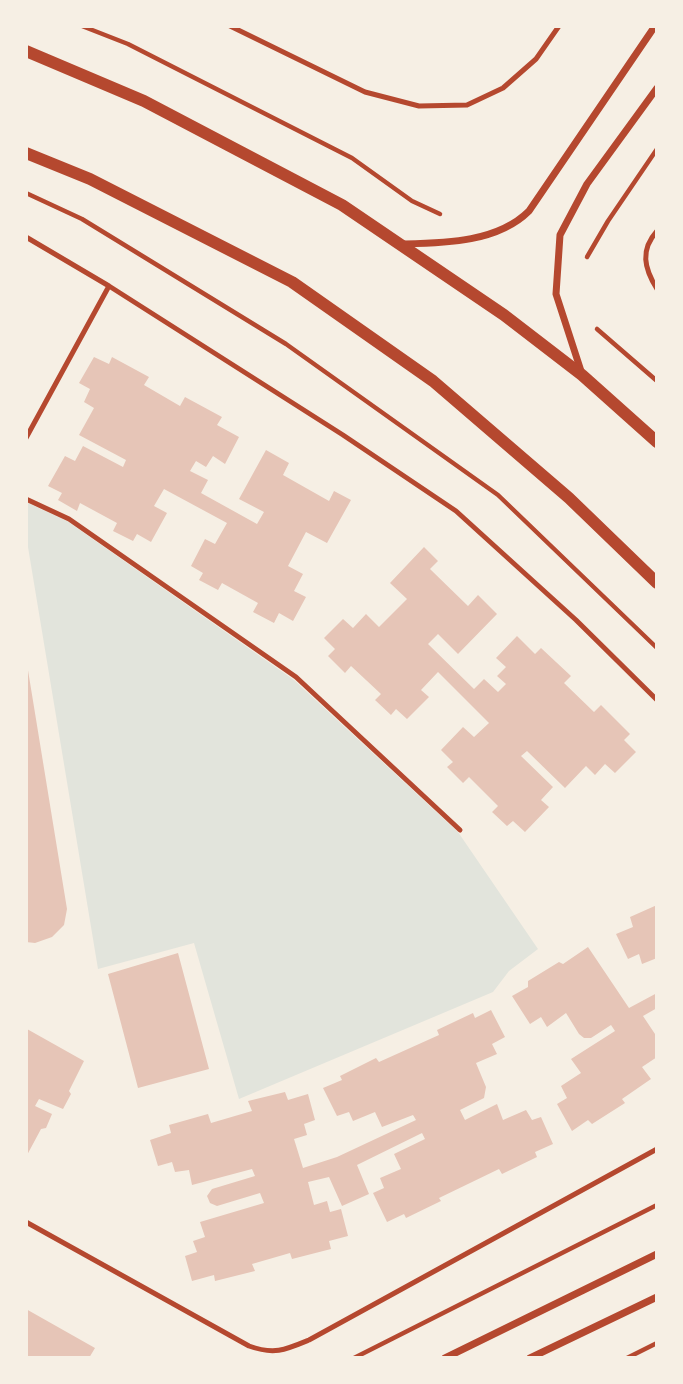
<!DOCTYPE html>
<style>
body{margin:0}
#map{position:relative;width:683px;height:1384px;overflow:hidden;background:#f6efe4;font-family:Bitter,serif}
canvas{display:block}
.frame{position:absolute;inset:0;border:28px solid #f6efe4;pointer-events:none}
</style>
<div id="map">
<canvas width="683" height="1384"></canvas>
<div class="frame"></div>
</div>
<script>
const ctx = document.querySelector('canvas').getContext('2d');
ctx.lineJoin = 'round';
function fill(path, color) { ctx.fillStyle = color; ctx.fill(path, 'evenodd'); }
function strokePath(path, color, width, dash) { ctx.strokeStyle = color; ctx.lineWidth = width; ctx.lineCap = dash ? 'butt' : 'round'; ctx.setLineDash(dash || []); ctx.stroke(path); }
fill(new Path2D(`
 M26 502 67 521 294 680 458 832 538 949 509 971 493 992 239 1099 194 943 98 969 26 535Z`), '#e2e4dc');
fill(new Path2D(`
 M94 357 109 364 112 357 149 377 144 385 180 406 185 397 222 417 217 425 239 437 225 464 213 456 206 467 196 461 190 471 208 480 201 493 257 524 264 512 239 499 266 450 289 463 283 475 329 501 334 491 351 500 327 543 306 532 288 566 303 574 294 591 306 597 293 621 279 613 274 623 253 612 258 603 222 583 218 590 199 580 203 573 191 566 205 539 215 544 227 523 164 489 154 506 167 513 151 542 137 534 133 541 113 531 117 523 80 503 77 511 58 500 62 493 48 486 65 456 75 461 83 446 123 467 126 460 79 435 94 408 84 402 90 389 79 383Z
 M424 547 438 561 430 569 468 606 478 595 497 614 458 654 438 634 428 644 474 689 484 679 498 692 506 684 497 676 506 667 496 658 517 636 535 654 541 648 571 676 564 683 594 712 601 705 630 734 624 740 636 752 615 773 605 764 595 775 586 766 565 788 527 751 521 756 553 787 541 800 549 807 525 832 513 821 507 826 492 812 498 806 469 777 463 783 447 767 453 762 441 750 463 727 474 737 489 723 438 672 421 690 429 697 407 719 396 709 391 715 375 700 381 694 351 666 345 673 328 656 335 649 324 638 343 619 353 628 366 614 379 627 407 599 390 583Z
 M26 658 67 909 64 925 52 937 35 943 26 942Z
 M657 905V958L642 964 639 954 628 959 616 934 633 927 630 917Z
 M588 947 629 1008 657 993V1008L643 1016 657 1037V1057L642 1067 651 1079 622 1099 625 1103 592 1124 588 1120 572 1131 557 1104 567 1098 561 1086 581 1073 571 1059 615 1031 611 1025 591 1038H584L579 1034 566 1013 547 1027 541 1017 530 1024 512 996 528 987V981L559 962 563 964Z
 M178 953 209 1069 138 1088 108 974Z
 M491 1010 505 1037 492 1044 497 1054 476 1063 486 1087 484 1098 460 1110 465 1120 497 1104 503 1120 526 1110 532 1120 541 1117 553 1144 535 1152 537 1157 502 1174 499 1169 439 1198 441 1201 406 1218 404 1214 387 1222 373 1193 384 1188 380 1178 401 1169 394 1154 425 1139 422 1133 357 1165 369 1194 342 1206 329 1177 308 1182 314 1205 327 1201 330 1212 341 1209 348 1236 329 1241 331 1249 292 1259 290 1253 252 1264 255 1271 215 1281 214 1275 192 1281 185 1256 197 1252 193 1241 205 1237 200 1222 264 1203 260 1193 217 1206 210 1203 207 1196 212 1189 255 1176 252 1169 192 1185 189 1170 175 1172 172 1162 158 1166 150 1140 171 1133 169 1125 208 1114 211 1123 252 1111 248 1101 285 1092 288 1100 308 1094 315 1120 304 1124 307 1135 294 1139 303 1168 337 1157 416 1120 413 1115 382 1127 375 1112 353 1121 349 1112 337 1116 323 1088 342 1080 340 1076 376 1058 379 1062 439 1035 437 1030 473 1013 475 1018Z
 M27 1029 84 1061 69 1091 71 1094 63 1109 39 1099 35 1106 52 1114 46 1128 41 1129 26 1157Z
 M26 1309 95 1348 89 1358H26Z`), '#e6c5b7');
strokePath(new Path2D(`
 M82 26 128 44 352 158 412 201 440 214
 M26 193 82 219 286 344 498 495 657 648
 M587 257 608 221 657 149
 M597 329 657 381
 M354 1358 657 1205
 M627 1358 657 1343`), '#b5482f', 4.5);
strokePath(new Path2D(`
 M230 26 365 92 419 106 467 105 503 88 536 59 559 26
 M657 231C640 250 644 268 657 289
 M26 237 109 286 343 435 456 511 576 620 657 700
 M26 438 109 286
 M26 499 69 519 296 677 460 830
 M26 1222 249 1346C274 1355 285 1350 309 1340L657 1149`), '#b5482f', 5);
strokePath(new Path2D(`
 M404 244C446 243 498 242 529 211L655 26
 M581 371 556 294 560 235 587 184 657 88
 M445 1358 657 1254
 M530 1358 657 1297`), '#b5482f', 7);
strokePath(new Path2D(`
 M26 51 144 101 342 205 504 315 582 375 657 442
 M26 153 90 179 292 282 433 381 569 498 657 583`), '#b5482f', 12);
</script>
